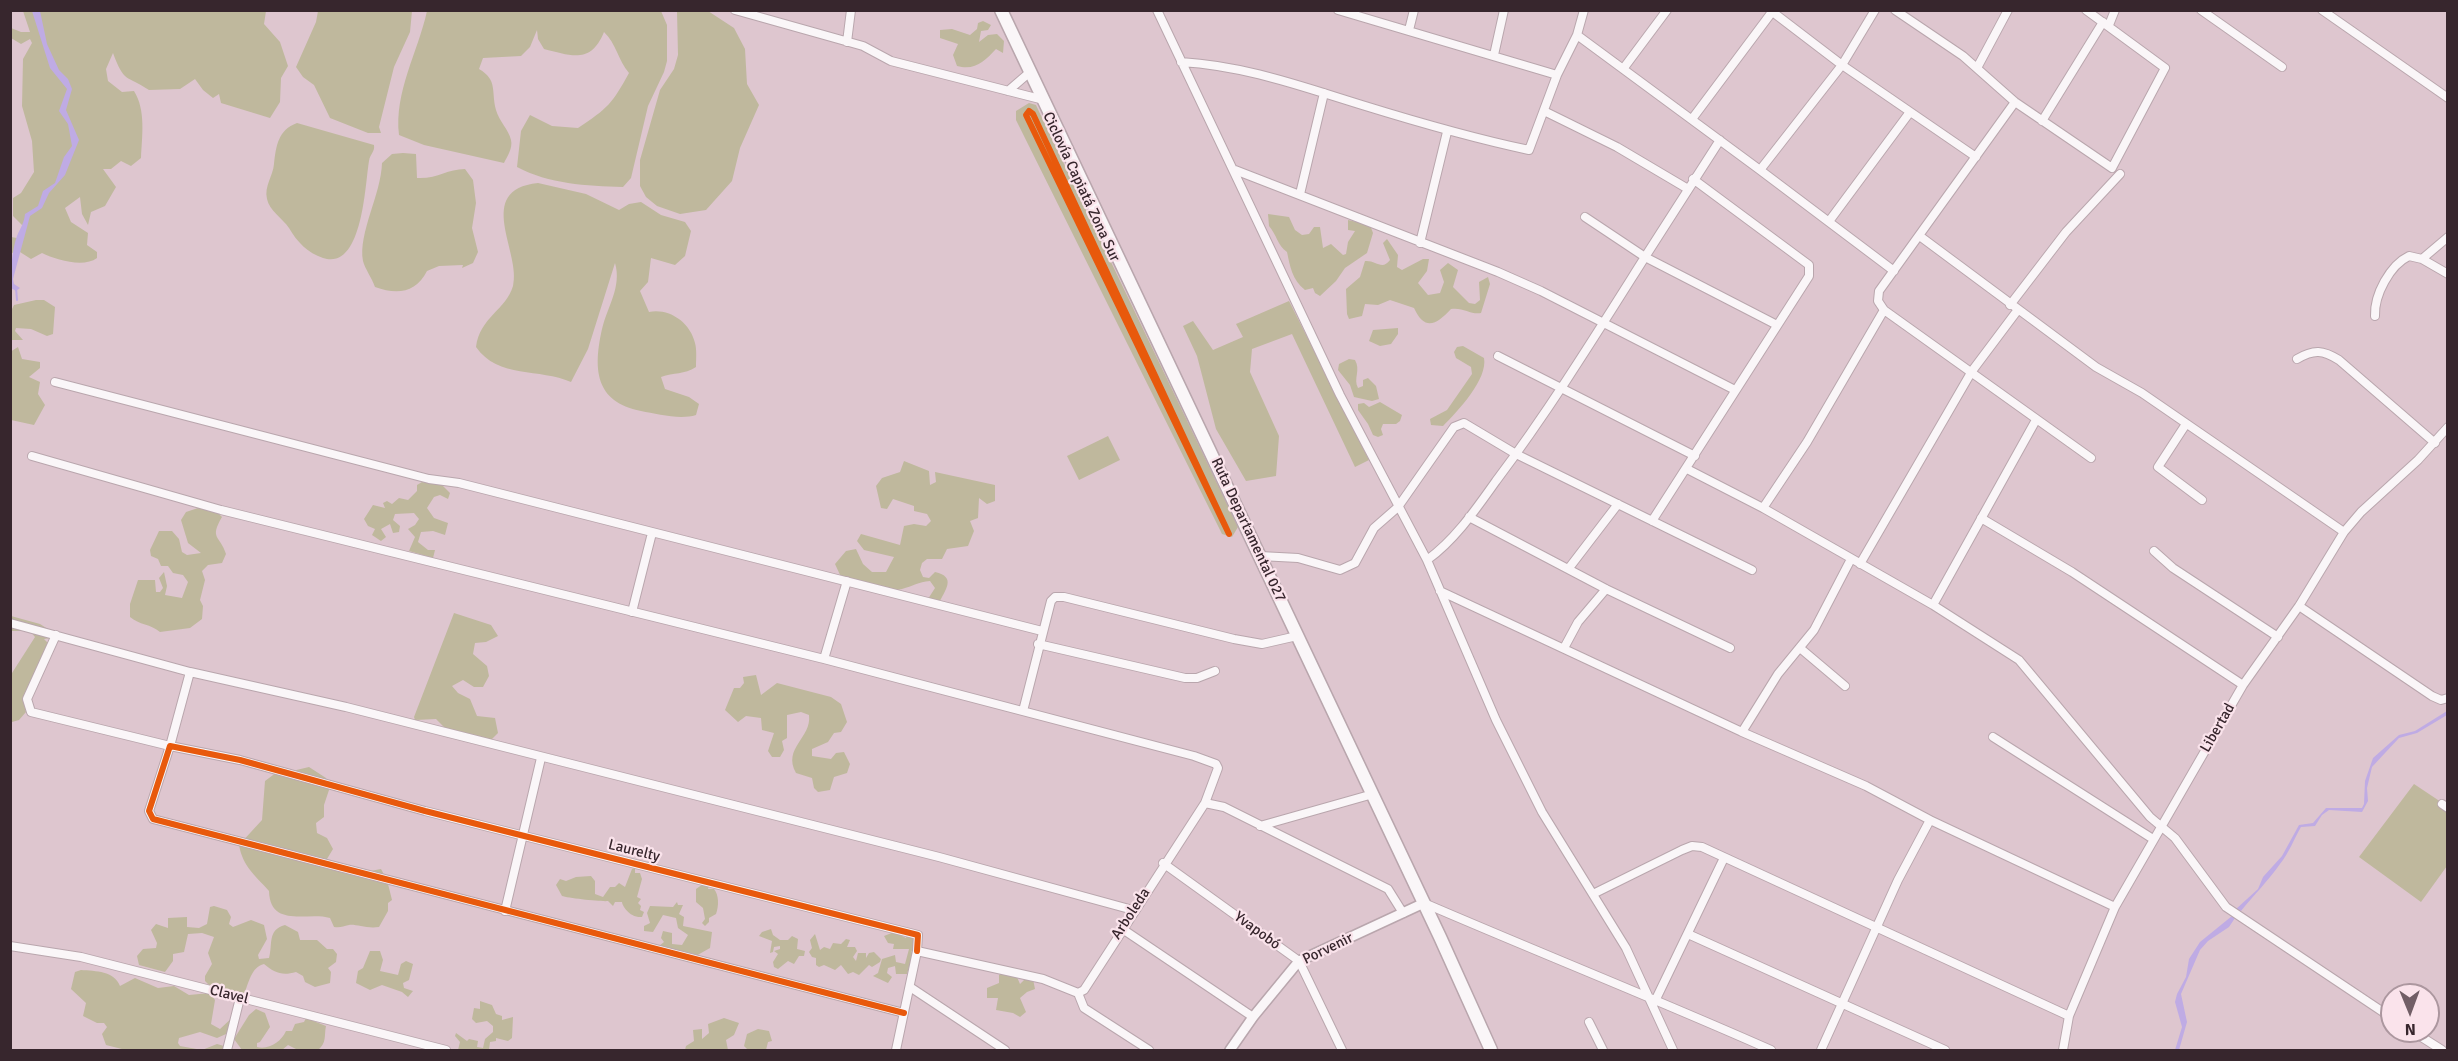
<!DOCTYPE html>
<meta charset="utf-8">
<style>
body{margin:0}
#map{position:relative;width:2458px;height:1061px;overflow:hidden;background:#dec6cf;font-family:Signika,sans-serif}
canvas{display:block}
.frame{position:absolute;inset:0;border:12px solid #37262d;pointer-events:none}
.north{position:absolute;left:2380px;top:983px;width:60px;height:60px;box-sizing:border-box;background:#fae3eb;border:2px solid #ac979f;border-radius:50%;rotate:179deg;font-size:16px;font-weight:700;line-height:24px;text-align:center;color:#37262d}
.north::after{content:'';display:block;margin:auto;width:21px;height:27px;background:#715e66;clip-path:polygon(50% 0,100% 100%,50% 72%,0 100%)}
</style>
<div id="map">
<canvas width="2458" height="1061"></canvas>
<div class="frame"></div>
<div class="north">N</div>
</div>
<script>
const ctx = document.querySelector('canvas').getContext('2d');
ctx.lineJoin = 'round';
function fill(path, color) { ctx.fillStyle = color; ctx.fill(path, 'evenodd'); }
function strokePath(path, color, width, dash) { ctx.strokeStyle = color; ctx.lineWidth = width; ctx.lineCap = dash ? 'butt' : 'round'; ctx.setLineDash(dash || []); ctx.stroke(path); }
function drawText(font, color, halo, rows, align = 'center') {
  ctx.font = font + ' Signika,sans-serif'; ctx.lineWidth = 4.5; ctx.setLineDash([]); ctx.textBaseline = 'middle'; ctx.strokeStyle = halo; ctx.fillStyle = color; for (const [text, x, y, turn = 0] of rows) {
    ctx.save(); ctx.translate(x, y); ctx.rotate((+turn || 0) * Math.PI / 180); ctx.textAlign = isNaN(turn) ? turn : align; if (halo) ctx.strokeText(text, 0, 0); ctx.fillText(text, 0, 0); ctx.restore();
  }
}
fill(new Path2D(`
 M23 11H266L264 24 280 42 288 66 281 78 280 102 270 118 221 103 219 94 213 98 203 90 195 79 180 89 149 90C126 75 124 83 113 53L106 69 108 81 122 92 134 91C146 110 142 136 141 158L131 166 121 161 111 169H103L116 187 105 206 91 212 88 225 82 214 80 197 65 208 71 222 88 233 87 245 97 252V258C84 268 56 260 42 253L31 259 20 252 11 253V237L17 238 22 231V225L13 216V198L21 193 34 172 32 141 22 106 23 59 32 43 30 39 21 44 11 38V28L21 32H30Z
 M318 11H412L410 32 394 67 379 127 381 133H368L330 118 314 85 303 77 296 67 316 22Z
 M427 11H661L667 25V61L664 72 648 106 631 178 623 187C586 186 549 184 517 167L521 131 530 115 552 126 578 128C608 108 612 104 629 73 618 60 616 43 604 32 591 64 572 56 544 49L538 39 537 30 530 47 521 56 483 58 479 69C498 80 491 91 496 110 499 121 509 130 511 140 513 148 507 157 504 163L424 145 399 135C394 92 418 52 427 11Z
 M677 11H708L734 28 745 49 747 84 759 105 740 148 732 181 706 210 680 214 657 206 646 197 640 186V160L660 90 674 69 678 55Z
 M983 21 991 25 988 30 981 31 979 42 988 35 997 34 1004 41 1003 53 996 49C985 61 975 71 957 66L953 55 958 44 940 38V30L952 29 970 35 977 29 978 23Z
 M1029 103 1036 105 1042 118 1238 527 1232 537 1222 534 1016 120V111Z
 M297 123 374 145C375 152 370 154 369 161 365 184 363 271 323 258 308 253 297 242 289 228 283 219 269 210 267 199 264 186 273 176 274 164 276 146 278 130 297 123Z
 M403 153 416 154 417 178C438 179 447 169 465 169L473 180 476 203 472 228 478 252 473 263 462 268 463 265 439 266 427 271C416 293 397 295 375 287 372 278 365 269 363 261 358 233 381 195 382 163L392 154Z
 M538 183 586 194 619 210 629 204 641 202 661 215 685 222 691 231 685 256 675 265 651 258 648 282 640 291 649 312C669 308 690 322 695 343 697 350 696 360 696 367 684 375 674 372 661 377L665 389 689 397 699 404 696 415C680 420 657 414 641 411 595 402 593 369 602 329 607 307 622 287 615 263L588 349 571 382C540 368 498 379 476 347 480 317 506 310 513 286 522 253 473 190 538 183Z
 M1268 214 1289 217 1295 230 1302 235 1309 234 1314 227H1320L1323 248 1331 244 1343 255 1346 254 1348 242 1355 231 1348 230V220L1370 225 1373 233 1367 253 1345 268 1336 281 1320 296 1315 293 1313 288 1305 290C1292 280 1290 266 1287 252 1277 245 1277 235 1269 226Z
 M1387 239 1398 255 1397 267 1402 270 1423 259H1429L1427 271 1418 283 1428 295 1440 293 1444 282 1440 270 1448 263 1458 270 1453 287 1469 303 1475 304 1480 300 1479 282 1488 277 1490 284 1481 313C1471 315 1463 307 1451 309 1437 324 1425 332 1414 308L1390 300 1378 305 1365 304 1362 316 1349 319 1347 314 1346 289 1360 277 1365 261C1376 260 1382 271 1390 260L1383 243Z
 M36 300H44L55 307 53 334 47 336 31 329 16 328 15 331 23 340H11V311L14 305Z
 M1289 301 1369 460 1355 467 1292 334 1252 349 1250 372 1279 436 1276 476 1246 481 1216 429 1197 356 1183 326 1193 321 1213 350 1243 337 1236 324Z
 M1398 328V334L1391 344 1380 346 1369 341 1373 330Z
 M1463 346 1484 358C1488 379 1458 411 1443 426L1431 425 1430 419 1447 410 1472 374 1471 367 1456 358 1454 352 1457 347Z
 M18 347 22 359 40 362V368L29 377 40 382 38 394 45 405 34 425 11 420 10 352Z
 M1349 359 1355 360C1361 370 1353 379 1358 388L1363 386V380L1368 378 1376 386 1379 399 1372 401 1354 397 1350 385 1338 370 1339 364Z
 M1380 402 1402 415 1400 421 1396 424H1383L1381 429 1383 435 1378 437 1373 435 1368 424 1358 410V404L1364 403 1369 407Z
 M1108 436 1120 460 1079 480 1067 456Z
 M904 461 929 471 930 485 936 482 935 472 995 485V501L987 504 979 498 978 518 970 521 974 531 968 546 947 549 942 559H927L922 563 920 570 923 577 929 578 935 572C957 577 945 590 939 603L928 599 935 588 930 581C918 582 913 586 902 589 883 594 859 582 841 577L835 564 846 551 856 549 863 564 872 572H886L894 557 864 550 857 541 861 534 900 545 904 526 914 524 926 526 931 521 927 514 914 511V506L893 499 887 509 881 508 876 486 882 478 900 472Z
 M422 482 442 485 450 493 448 499 440 495 434 497 427 508 434 518 448 523 445 535 433 531 421 532 418 542 428 550H435L433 558 409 551 415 537 408 529 415 525 419 519 414 513 395 514 393 520 400 526 399 532 393 533 390 524 381 529 386 537 381 541 372 535 375 529 368 526 364 519 373 505 385 508 383 503 387 501 392 504 399 498 408 500 417 491V485Z
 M198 508 214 509 222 517C209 539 220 535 226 554L222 563 208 565 202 571 205 580 200 600 203 606 202 619 190 628 160 632C151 624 139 625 130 617V604L138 580H155L156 592H160L163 588 159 578 164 572 167 586 165 595 182 598 188 582 183 575 173 573 168 566H161L158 559 151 556 150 550 159 531H172L179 539 182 552 187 555 201 553 188 543 181 520 186 512Z
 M454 613 491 625 498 636 486 642 475 643 473 654 487 666 489 676 483 687H474L463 680 452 686 458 693 470 699 477 716 495 718 498 733 490 741 446 729 436 719 415 720 414 717Z
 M11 616 40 624 51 631V638L44 639 49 644 23 700 26 712 19 720 12 722V673L35 637 30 631H11Z
 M756 675 761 695 777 683 831 697 841 704 847 722 841 732 834 733 828 742 812 749V756L831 759 836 753 844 752 850 764 847 773 834 777 830 790 818 792 814 788 812 778 796 773C782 748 812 738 809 715L801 712 787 715V738L782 741 784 750 780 757H772L768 751 774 733 762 730 761 718 746 716 738 722 725 710 734 688H740L744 683 743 677Z
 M309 767 326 778 330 787 324 805V817L316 823 317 833 327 838 333 849 327 859 359 872 362 877 365 872 381 869 387 880 392 900 388 903V911L379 927C367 929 356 924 349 925 343 926 341 928 334 927L330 918C309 911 270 929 269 891 255 875 243 867 239 845L262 820 265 781 281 769 288 772Z
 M2414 784 2447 806V866L2421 902 2359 857Z
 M635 868V873H640L642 879 637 897 641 899 638 903 641 906 640 910 644 912 642 917C629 918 622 905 622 902H615L613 906 608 901C603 902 568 898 562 896L556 885 560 879 566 881 576 877 591 876 595 881V894L603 897 610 887H615L619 883 625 887 632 869Z
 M706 882 709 886 708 889H714C719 895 719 906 716 914L709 918V922L705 926 702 923 705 919 703 908 696 902V889Z
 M677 902 678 905H683L679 914 684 917 683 926 712 932 710 948 694 957 659 946 664 942 661 938 663 931 672 933V944L682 945 688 935 678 928 676 918 663 915 653 932 644 931V926L650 923 647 913 650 906 673 907Z
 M214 906 227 910 231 917 229 924 233 927 251 920 264 925 267 939 258 955 259 959 269 958C273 944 267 930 285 925L298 932 300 940H317L327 949H333L337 954 336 962 328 968 331 972 330 983 315 987 305 982 303 976 296 972C282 976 275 973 264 964 251 967 249 983 244 994L211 987 205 981V976L212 964 208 953 214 937 202 933 188 934 184 952 173 954V961L165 972 139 965 137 956 143 949 156 948 157 943 151 930 156 924 168 928V918L187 917V927L199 928 207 924 210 907Z
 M771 929 773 935 780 940H788L792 936 798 939 797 949 805 951 804 956H799L794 964 788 961 778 969 774 967 773 962 778 954 774 951 780 949V946L774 947 773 952 770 953 772 941 759 936 762 932Z
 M894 932 906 938 907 935 914 938 916 949 911 952 913 953 907 974H896L895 966 888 968 887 973 892 977 888 983 873 976 878 973 882 959 895 955 896 962 905 964 909 949H893L894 944 888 943 884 936Z
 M815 934 820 950 824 947 830 949 833 943 841 944 846 939 850 940 847 947H855L857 951 853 957 856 961 858 953H866V958L869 953 874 952 881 959 880 962 872 967 869 965 859 975 853 972 848 974 841 965 835 970 824 965 819 967 816 965V958L812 957 809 952 812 948 810 940Z
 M370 951H380L383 960 380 971 398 975 401 964 406 961 413 964 409 980 403 983 404 988 413 991 408 997 402 992 382 985 370 990 356 983 358 971 363 968Z
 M81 970C96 971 114 971 120 986L135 978 158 988 174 986 189 995 210 993 215 1000 211 1024 220 1029 234 1016 233 1031 217 1038 200 1032 179 1038 178 1043 180 1046 202 1050 217 1044 224 1046 225 1050H126L106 1045 102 1034 107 1027 104 1023H97L83 1016 86 1003 71 989 75 972Z
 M1007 970 1017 977 1020 984 1025 979H1033L1035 989 1027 992 1020 998 1026 1012 1020 1017 1013 1013 996 1010 998 998H987V988L999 983V975Z
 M480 1001 492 1005 496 1014 502 1016V1020L513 1017 512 1038 508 1041 496 1038V1041L490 1042 489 1050H458L460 1042 455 1036 456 1033 467 1041 469 1039 478 1041 477 1047 483 1048 485 1039 493 1032V1026L487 1021 476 1023 472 1019 474 1008 480 1009Z
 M256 1009 265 1013 270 1027 260 1042 257 1043V1047C269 1050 281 1042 286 1031H292L295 1024 304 1022 306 1018 326 1026C324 1035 327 1043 318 1050H298L288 1045 282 1050H242L234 1039 249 1015Z
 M724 1018 739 1023 734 1035 726 1040 728 1050H685L686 1046 694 1041 693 1030 702 1029V1039L709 1033 708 1024Z
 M758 1029 769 1031 772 1041 768 1042 766 1050H748L744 1046 747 1034Z`), '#bfb89d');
fill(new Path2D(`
 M32 11H40L47 44 59 70 68 79 72 89 66 110 79 140 65 175 49 193 42 208 30 216 13 279 14 284 20 288 16 291 11 288C10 274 12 249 17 236 21 227 24 223 25 214L38 206 43 191 55 183 64 157 72 146 68 124 59 111 67 89 50 68Z
 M2447 711V715L2417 733 2399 738 2372 767 2367 788 2368 801 2362 812 2329 810 2322 815 2315 826 2301 827C2294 839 2289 853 2280 864 2268 881 2254 895 2241 911L2236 909 2258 889 2263 877 2282 856 2299 825 2313 823 2326 808H2362L2364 804 2365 781 2373 758 2399 735 2415 731Z
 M2232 916 2235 918 2229 927 2208 941 2200 950 2181 994 2187 1022 2179 1050H2175L2182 1027 2175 1002 2177 994 2186 977 2189 959 2200 942Z`), '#bfabe4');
strokePath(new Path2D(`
 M16 288 17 300`), '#bfabe4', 2);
const minor = new Path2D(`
 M735 10 863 46 891 61 1044 100
 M1157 10 1340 395 1427 560 1496 720 1542 812 1626 948 1673 1050
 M1338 10 1557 75 1577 35 1584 10
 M1770 10 1842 65 1976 157
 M1895 10 1963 56 2015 102 2112 168 2165 68 2086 10
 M2201 10 2282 67
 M2322 10 2448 98
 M2109 25 2115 10
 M1409 30 1414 10
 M1577 35 1760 170 1842 65 1875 10
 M847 42 851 10
 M1494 55 1504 10
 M1181 62C1246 66 1300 86 1362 105 1417 122 1472 138 1529 150L1557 75
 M1977 68 2008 10
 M1623 69 1667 10
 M1008 91 1030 72
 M1544 111 1617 147 1688 189
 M1692 119 1772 12
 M2042 121 2103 22
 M1235 170 1498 272 1541 291 1735 390
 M1760 170 1894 271
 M1300 194 1324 93
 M1585 217 1645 257 1720 140
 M1830 220 1910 112
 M1921 237 2096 367 2142 393 2344 532
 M1420 243 1447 132
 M2422 259 2448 274
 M2010 305 2066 232 2120 174
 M1884 310 2091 458
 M2375 316C2374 295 2390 265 2409 256L2422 259 2448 237
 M1498 356 1695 456
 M2297 359C2314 349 2323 350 2339 360L2435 443
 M55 382 429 479 459 483 1042 631
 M2186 424 2158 467 2202 500
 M32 456 221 510 824 659 1194 756 1216 764 1218 768 1205 803
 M1687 469 1763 508 1933 605 2019 660 2150 817 2175 838 2226 907 2392 1018
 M1763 508 1807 442 1884 310 1878 301 1879 291 2015 102
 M1469 517 1606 589 1730 648
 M1981 518 2072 572 2243 685
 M1652 521 1809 276V265L1693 179
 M2154 551 2173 568 2278 637
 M1260 556 1298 558 1340 570 1355 563 1374 528 1398 507 1454 427 1464 423 1516 454 1752 570
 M1427 560C1455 540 1476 509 1496 481 1550 409 1597 333 1645 257L1777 325
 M1860 564 1972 371 2017 311
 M1569 568 1618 504
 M1440 591 1742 732 1866 786 1930 820 2115 907
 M1933 605 2036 420
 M2299 606 2432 696 2441 700 2448 698
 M632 612 652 533
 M10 623 190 672 346 707 939 857 1133 910
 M56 635 27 699 31 712 170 746 190 672
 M1038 644 1185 678H1197L1215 671
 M1564 648 1578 622 1606 589
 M1800 648 1845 686
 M824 659 847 581
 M1023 711 1051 601 1055 597H1064L1234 639 1262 644 1297 636
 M1742 732 1778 674 1814 630 1851 559
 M1993 737 2153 839
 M2442 804 2448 808
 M1260 826 1373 794
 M1163 863 1299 961 1342 1050
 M1593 894 1682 850 1692 846 1702 847 2069 1016
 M1424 903C1540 953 1656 999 1771 1050
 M505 911 541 758
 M1121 928 1253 1017
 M1688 934 1945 1050
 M10 946 81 957 446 1050
 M910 987 1005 1050
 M1078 993 1084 1008 1149 1050
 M1656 999 1724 858
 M904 1013 153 819 149 811 170 746 240 760 425 811 918 935 917 951
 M1589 1022 1603 1050
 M2412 1031 2442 1050
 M227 1050 240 998
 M896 1050 917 951 1043 979 1078 993 1084 990 1205 803 1224 807 1388 889 1403 913
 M1821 1050 1898 880 1930 820
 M2063 1050 2069 1016 2115 907 2243 685 2299 606 2344 532 2361 512 2418 460 2448 427`);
const tertiary = new Path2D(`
 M1230 1050 1253 1017 1299 961 1424 903`);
const primary = new Path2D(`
 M1001 10 1440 937 1491 1050`);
strokePath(minor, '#b9a6ad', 10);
strokePath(tertiary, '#b9a6ad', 12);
strokePath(primary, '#b9a6ad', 15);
strokePath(minor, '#faf6f8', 8);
strokePath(tertiary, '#faf6f8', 9);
strokePath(primary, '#faf6f8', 12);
strokePath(new Path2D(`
 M1029 111 1033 114 1229 534 1026 115Z
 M904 1013 153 819 149 811 170 746 240 760 425 811 918 935 917 951`), '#e8590c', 6);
drawText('15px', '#37262d', '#fae3eb', [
 ["Ciclovía Capiatá Zona Sur",1081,187,65],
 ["Ruta Departamental 027",1248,530,65],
 ["Libertad",2218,728,-60],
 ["Laurelty",634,851,14],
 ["Arboleda",1131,914,-57],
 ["Yvapobó",1257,931,36],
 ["Porvenir",1328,949,-26],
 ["Clavel",229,995,14]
]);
</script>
